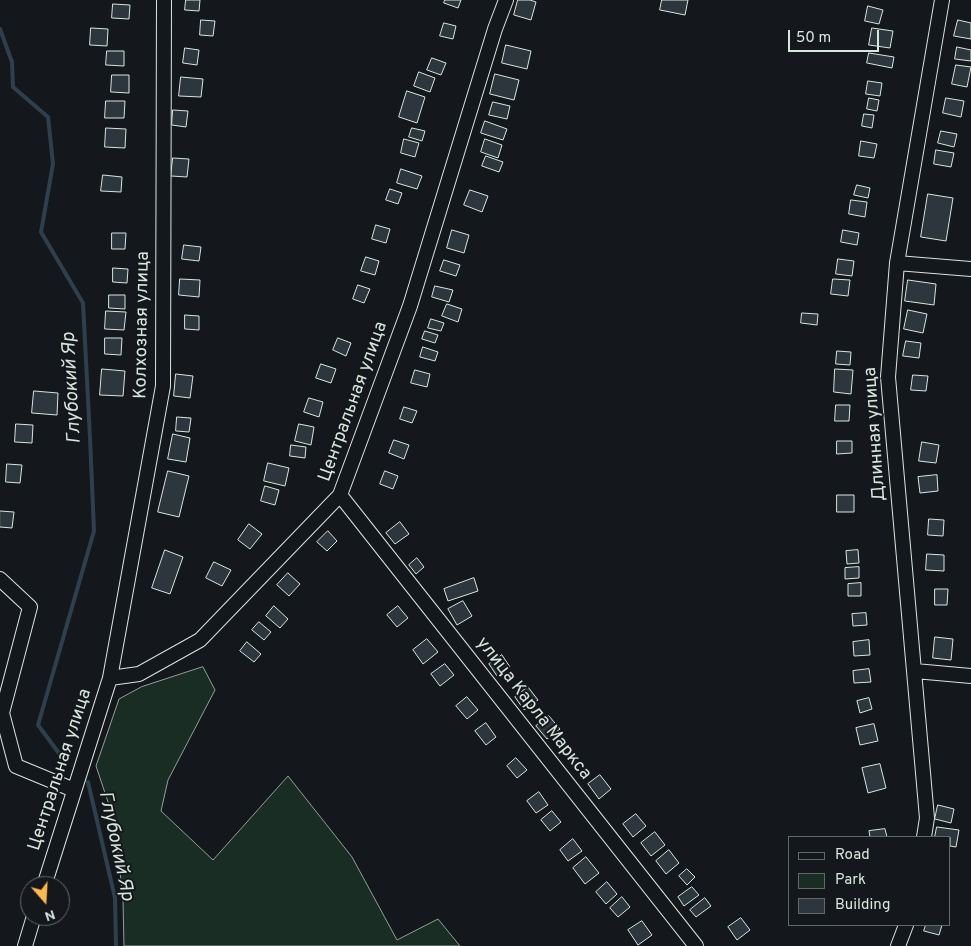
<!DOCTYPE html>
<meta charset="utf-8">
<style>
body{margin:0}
#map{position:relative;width:971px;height:946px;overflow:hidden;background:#14181c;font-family:Overpass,sans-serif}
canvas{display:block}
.legend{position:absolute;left:788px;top:836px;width:162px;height:90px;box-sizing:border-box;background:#14181c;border:1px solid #626a69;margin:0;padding:6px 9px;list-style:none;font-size:15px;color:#d8e6dc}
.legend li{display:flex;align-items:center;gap:10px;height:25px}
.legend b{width:25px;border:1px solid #626a69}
.north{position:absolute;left:20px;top:876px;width:50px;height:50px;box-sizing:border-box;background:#14181c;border:1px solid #626a69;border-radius:50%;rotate:161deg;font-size:14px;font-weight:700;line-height:20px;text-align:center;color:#d8e6dc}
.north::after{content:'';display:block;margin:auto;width:18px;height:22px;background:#ffb74d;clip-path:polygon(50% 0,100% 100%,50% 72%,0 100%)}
.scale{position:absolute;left:788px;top:30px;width:91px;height:22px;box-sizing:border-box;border:2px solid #d8e6dc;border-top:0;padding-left:6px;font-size:15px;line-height:18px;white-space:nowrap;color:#d8e6dc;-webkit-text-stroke:4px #14181c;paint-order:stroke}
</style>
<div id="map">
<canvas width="971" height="946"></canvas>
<ul class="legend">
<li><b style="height:6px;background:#14181c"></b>Road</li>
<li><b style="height:14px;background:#1a2d24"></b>Park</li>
<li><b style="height:14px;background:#2c363c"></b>Building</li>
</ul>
<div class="north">N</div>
<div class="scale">50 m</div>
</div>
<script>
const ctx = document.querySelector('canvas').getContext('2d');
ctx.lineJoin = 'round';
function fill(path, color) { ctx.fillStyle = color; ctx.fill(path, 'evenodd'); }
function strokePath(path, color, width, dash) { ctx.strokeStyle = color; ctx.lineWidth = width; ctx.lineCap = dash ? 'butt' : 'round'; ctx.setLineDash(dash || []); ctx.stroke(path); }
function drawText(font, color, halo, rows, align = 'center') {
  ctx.font = font + ' Overpass,sans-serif'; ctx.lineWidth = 4; ctx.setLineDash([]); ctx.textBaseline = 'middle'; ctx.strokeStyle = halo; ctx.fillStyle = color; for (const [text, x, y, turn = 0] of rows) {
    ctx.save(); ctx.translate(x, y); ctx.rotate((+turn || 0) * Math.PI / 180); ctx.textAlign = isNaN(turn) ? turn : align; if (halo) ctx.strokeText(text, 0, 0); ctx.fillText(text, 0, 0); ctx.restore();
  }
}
const green = new Path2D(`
 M203 667 215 690 168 780 161 811 213 860 288 776 352 857 397 940 438 919 460 946H124L123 900 115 823 96 766 119 699 141 687Z`);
fill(green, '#1a2d24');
strokePath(green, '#939e99', 1);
strokePath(new Path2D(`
 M0 29 12 62 13 87 48 117 53 164 41 232 83 303 90 438 94 531 38 725 64 760
 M88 782 115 898 116 946`), '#2f3f4d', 4);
const building = new Path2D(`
 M186 0H200L199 11 185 10Z
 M445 0H461L458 8 444 3Z
 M518 0H530L536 2 531 20 514 15Z
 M662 0H688L685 15 660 10Z
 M113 4 130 5 129 19 112 18Z
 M868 6 883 10 879 24 865 21Z
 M201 20 215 21 213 36 200 35Z
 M958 20 971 23V39L954 36Z
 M444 23 456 26 453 39 440 36Z
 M91 28 108 29 107 46 90 45Z
 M872 28 893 31 890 48 869 45Z
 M506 45 531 51 527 69 502 63Z
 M957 47 971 50V61L955 59Z
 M185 48 199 50 197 65 183 63Z
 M107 51H124V66L106 65Z
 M869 53 894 57 892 68 867 63Z
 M432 58 446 63 441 75 427 70Z
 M956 65 971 67 967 87 952 84Z
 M419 72 435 78 430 92 414 86Z
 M495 74 519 80 514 100 490 94Z
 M112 75H129V93L111 92Z
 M181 77 203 79 201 97 179 96Z
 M868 81 882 83 880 96 866 94Z
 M407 91 425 97 417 123 399 117Z
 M869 98 879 100 877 111 867 109Z
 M946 98 964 101 961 117 943 113Z
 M106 101H125L124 118H105Z
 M493 102 510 106 507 119 489 115Z
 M173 110 188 111 186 127 172 125Z
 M864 114 874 115 872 128 862 126Z
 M485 121 507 129 503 140 481 133Z
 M106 128 126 129 125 148 105 147Z
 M412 128 425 131 422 141 409 137Z
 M941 131 957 134 954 147 938 143Z
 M404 139 419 143 415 157 401 153Z
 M485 139 502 145 498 158 481 152Z
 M861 141 877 144 874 158 859 156Z
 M936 150 954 153 951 167 934 164Z
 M486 156 503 162 499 172 482 166Z
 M173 158 189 159 187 177 171 176Z
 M401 169 422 176 417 189 397 183Z
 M103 175 122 177 121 192 101 191Z
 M857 185 870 188 868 198 854 195Z
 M390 189 402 193 398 204 386 200Z
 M470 190 488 196 482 212 464 205Z
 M928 194 953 198 946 241 921 237Z
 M851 200 867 202 865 217 849 214Z
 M376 225 390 229 386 243 372 239Z
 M452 230 469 235 464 253 447 248Z
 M843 230 859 233 857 245 841 242Z
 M112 233H126L125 249H112Z
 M184 245 201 247 199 261 182 259Z
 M366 257 379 261 375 275 361 271Z
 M838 259 854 261 852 276 836 274Z
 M444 260 460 265 456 276 440 271Z
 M113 268 128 269 127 283 113 282Z
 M180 279 200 280 199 297 179 295Z
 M833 279 850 280 848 296 831 294Z
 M908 280 936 284 934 305 905 301Z
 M358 285 370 289 364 303 353 299Z
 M435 286 453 290 449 302 432 297Z
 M109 295H125V309L109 308Z
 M447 304 462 309 458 322 442 316Z
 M908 310 927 314 923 333 904 329Z
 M106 311 126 312 124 330 105 329Z
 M802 313 818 314 817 325 801 323Z
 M185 315 199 316V330L185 329Z
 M431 319 444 323 441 331 428 328Z
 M425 331 438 335 435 343 422 339Z
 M105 338H122L121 355 105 354Z
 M338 338 351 343 346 356 333 350Z
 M906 341 921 343 919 358 903 356Z
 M423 347 438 352 435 361 420 357Z
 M837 351 851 352 850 365 836 364Z
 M321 364 336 369 331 383 316 378Z
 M102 369 125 371 123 396 100 395Z
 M835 369 853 370 851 394 834 392Z
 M415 370 430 374 427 387 411 383Z
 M176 374 193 376 190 398 174 396Z
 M913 375 928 376 926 391 911 390Z
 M34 391 58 393 57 415 32 413Z
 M309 398 323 402 319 417 304 412Z
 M836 405H850L849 421H835Z
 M404 407 417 411 412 423 400 419Z
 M177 417 191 418 189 432 176 431Z
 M16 424 33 425 32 443 15 442Z
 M299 424 314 427 311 445 295 441Z
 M173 434 190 438 186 462 168 459Z
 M394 440 409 445 404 459 389 453Z
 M837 441H852V453L837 454Z
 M922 442 939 445 936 463 919 461Z
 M291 445 306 447 305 458 290 456Z
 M268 463 289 468 285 486 264 481Z
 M7 464 22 465 20 483 6 482Z
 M168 471 189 476 179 517 158 512Z
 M385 471 398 476 393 489 380 484Z
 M937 475 938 491 920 493 918 477Z
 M265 486 279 490 275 505 261 501Z
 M837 495H854V512H837Z
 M0 511 14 512 12 528 0 527Z
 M929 519 944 520 943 536 928 535Z
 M400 522 409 534 395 544 386 533Z
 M249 524 262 534 250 549 238 540Z
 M328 531 337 541 327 551 317 542Z
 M165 550 183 557 170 594 152 588Z
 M858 550 859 563 847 564 846 551Z
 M927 554 944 555V571L926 570Z
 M417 558 424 567 416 574 409 565Z
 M214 562 231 570 222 586 206 578Z
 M859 567V578L845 579V568Z
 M288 573 300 584 289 596 277 585Z
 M474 578 478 591 448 601 444 589Z
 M861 583V596H848V584Z
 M935 589H948L947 605H935Z
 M463 601 472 616 457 625 448 609Z
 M274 606 288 619 280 628 266 616Z
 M398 606 408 618 397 627 387 615Z
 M866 613 867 625 853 626 852 614Z
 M259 622 271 632 264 640 252 630Z
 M935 637 953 639 951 660 933 658Z
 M427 639 438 652 423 664 413 650Z
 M869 640 870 655 854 656 853 642Z
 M247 642 261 654 254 662 240 651Z
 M502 655 510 667 497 676 489 664Z
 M445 664 454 675 440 686 431 674Z
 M869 669 871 682 854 683 853 671Z
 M528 687 538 700 524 710 515 697Z
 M467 697 478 710 467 719 456 706Z
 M869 698 872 709 860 713 857 701Z
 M549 716 560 729 547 739 536 726Z
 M486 723 496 737 486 745 475 731Z
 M874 724 878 741 860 745 856 728Z
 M516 758 527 770 517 778 507 766Z
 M880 764 886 788 868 793 862 768Z
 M600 775 611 789 599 799 588 784Z
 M539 792 548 805 536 813 527 801Z
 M938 805 954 809 951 823 935 819Z
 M552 811 561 822 550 831 541 820Z
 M636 814 646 826 633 837 623 824Z
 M937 827 959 830 956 847 950 846V837H935Z
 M885 829 887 837H870L869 831Z
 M655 832 665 845 651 856 641 843Z
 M573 839 582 851 568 861 560 850Z
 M669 850 679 863 666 874 656 861Z
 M586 857 599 873 585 884 573 868Z
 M687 869 695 877 687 885 679 876Z
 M607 882 617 894 606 904 596 892Z
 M692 887 699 895 684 906 678 897Z
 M622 897 630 907 618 917 610 908Z
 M705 898 711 906 696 917 690 910Z
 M741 918 750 930 737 940 728 927Z
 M642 921 652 935 638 945 628 930Z
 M926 925H942L939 935 924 931Z`);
fill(building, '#2c363c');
strokePath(building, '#d8e6dc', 1);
const minor = new Path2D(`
 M897 263 971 269
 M340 495 696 946
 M0 579 30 607 2 713 16 766 74 790
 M915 671 971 676
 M110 678 139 674 200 640 340 495 410 306 495 29 506 0
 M924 837 927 818 888 377 897 263 942 0
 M44 886 110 678 163 386 164 0
 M25 946 34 916
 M898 946 906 925`);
strokePath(minor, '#d8e6dc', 16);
strokePath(minor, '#14181c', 14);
drawText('18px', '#d8e6dc', '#14181c', [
 ["Колхозная улица",143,325,-89],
 ["Центральная улица",354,402,-70],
 ["Длинная улица",876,434,-94],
 ["улица Карла Маркса",533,709,52],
 ["Центральная улица",61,770,-72]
]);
drawText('italic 19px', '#d8e6dc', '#14181c', [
 ["Глубокий Яр",73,388,-93],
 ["Глубокий Яр",115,846,78]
]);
</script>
